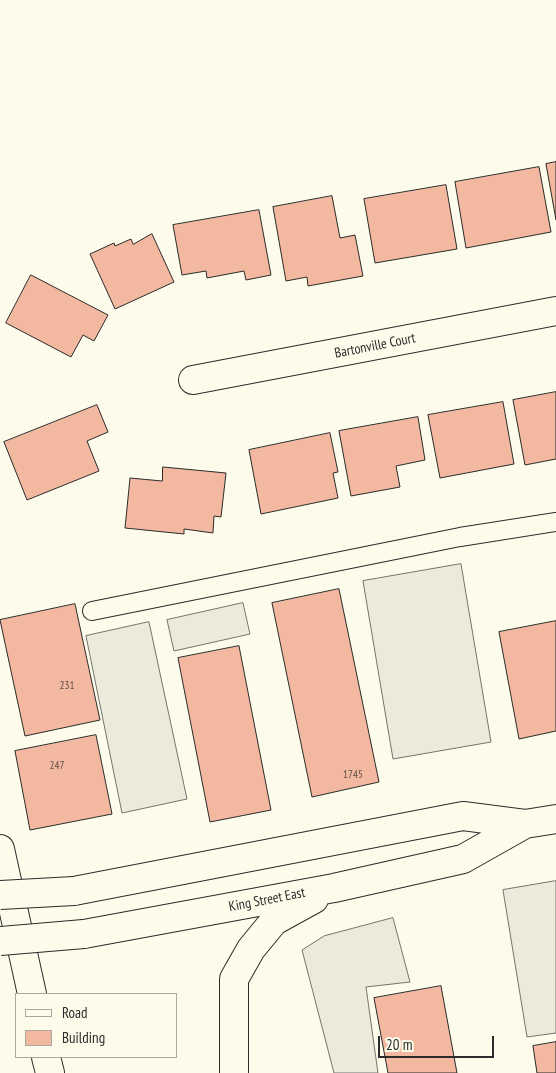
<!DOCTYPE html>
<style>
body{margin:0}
#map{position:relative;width:556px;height:1073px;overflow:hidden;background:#fdfbea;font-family:"PT Sans Narrow",sans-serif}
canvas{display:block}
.legend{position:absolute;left:15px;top:993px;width:162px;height:65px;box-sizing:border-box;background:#fdfbea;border:1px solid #a9a89e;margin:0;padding:6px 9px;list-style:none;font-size:15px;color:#2b2b2b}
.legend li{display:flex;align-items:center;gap:10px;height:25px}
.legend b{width:25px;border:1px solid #a9a89e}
.scale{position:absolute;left:378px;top:1036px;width:116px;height:22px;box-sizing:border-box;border:2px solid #2b2b2b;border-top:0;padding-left:6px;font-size:15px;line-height:18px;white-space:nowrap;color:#2b2b2b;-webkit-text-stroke:4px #fdfbea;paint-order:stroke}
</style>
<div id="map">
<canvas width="556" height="1073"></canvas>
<ul class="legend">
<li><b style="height:6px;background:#fdfbea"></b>Road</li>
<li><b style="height:14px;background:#f2b8a0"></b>Building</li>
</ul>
<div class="scale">20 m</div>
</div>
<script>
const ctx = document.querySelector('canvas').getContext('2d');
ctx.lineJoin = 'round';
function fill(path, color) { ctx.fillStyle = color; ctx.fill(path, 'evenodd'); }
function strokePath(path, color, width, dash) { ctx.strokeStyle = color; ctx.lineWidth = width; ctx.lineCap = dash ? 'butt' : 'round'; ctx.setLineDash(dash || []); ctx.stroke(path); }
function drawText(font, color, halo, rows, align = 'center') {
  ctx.font = font + ' "PT Sans Narrow",sans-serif'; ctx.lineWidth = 4; ctx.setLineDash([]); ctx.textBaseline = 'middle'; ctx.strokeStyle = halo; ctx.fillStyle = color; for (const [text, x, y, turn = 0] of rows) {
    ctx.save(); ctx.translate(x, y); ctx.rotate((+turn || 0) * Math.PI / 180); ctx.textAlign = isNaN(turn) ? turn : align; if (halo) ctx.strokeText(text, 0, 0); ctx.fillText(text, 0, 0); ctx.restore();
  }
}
const parking = new Path2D(`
 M461 564 491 742 393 759 363 581Z
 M243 603 250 634 174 651 167 620Z
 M149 622 187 799 122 813 86 636Z
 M556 881V1033L527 1037 503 890Z
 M393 918 410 982 366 987 378 1073H334L302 950 324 936Z`);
fill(parking, '#eceadb');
strokePath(parking, '#74746e', 1);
const building = new Path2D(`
 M556 162V220L546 164Z
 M539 167 551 232 466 248 455 182Z
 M446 185 457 249 375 263 364 199Z
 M332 196 340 238 355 235 363 276 308 286 307 277 286 281 273 207Z
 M259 210 271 275 246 280 244 271 207 278 206 271 182 275 173 225Z
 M152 234 174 282 115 309 90 254 114 243 115 246 131 239 133 244Z
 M31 275 108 315 94 341 83 335 71 357 6 323Z
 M556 392V459L525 465 513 400Z
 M503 402 514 464 440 478 428 415Z
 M97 405 108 432 87 441 99 471 27 500 4 442Z
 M418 417 425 460 396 466 400 487 351 496 339 431Z
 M330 433 338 472 333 473 338 498 261 514 249 450Z
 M163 467 226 473 221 517 214 516 213 533 184 529V534L125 528 130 478 162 481Z
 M339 589 379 782 312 797 272 603Z
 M75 604 100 720 25 736 0 620Z
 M556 621V731L519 739 499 632Z
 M239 646 271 810 210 822 178 658Z
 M96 735 112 814 30 830 15 751Z
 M441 986 457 1073H388L374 998Z
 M556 1042V1073H537L533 1046Z`);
fill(building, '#f2b8a0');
strokePath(building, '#2b2b2b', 1);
const lane = new Path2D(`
 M92 611 460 537 556 522`);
const street = new Path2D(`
 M193 380 556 311`);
const secondary = new Path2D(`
 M0 849 32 994
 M74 891 463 816 525 824 556 819
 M84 934 334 888 463 859 525 824
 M46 1057 50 1073
 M234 1073V979L251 949 274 921 314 899`);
strokePath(lane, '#2b2b2b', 20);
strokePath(street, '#2b2b2b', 30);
strokePath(secondary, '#2b2b2b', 30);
strokePath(lane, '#fdfbea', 18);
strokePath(street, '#fdfbea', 28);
strokePath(secondary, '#fdfbea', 28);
const secondaryBridge = new Path2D(`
 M0 895 74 891
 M0 941 84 934`);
strokePath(secondaryBridge, '#2b2b2b', 30, []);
strokePath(secondaryBridge, '#fdfbea', 28);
drawText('11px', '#5d4e48', null, [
 ["231",67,686],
 ["247",57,766],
 ["1745",353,775]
]);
drawText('14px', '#2b2b2b', '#fdfbea', [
 ["Bartonville Court",375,346,-11],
 ["King Street East",267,900,-11]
]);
</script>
